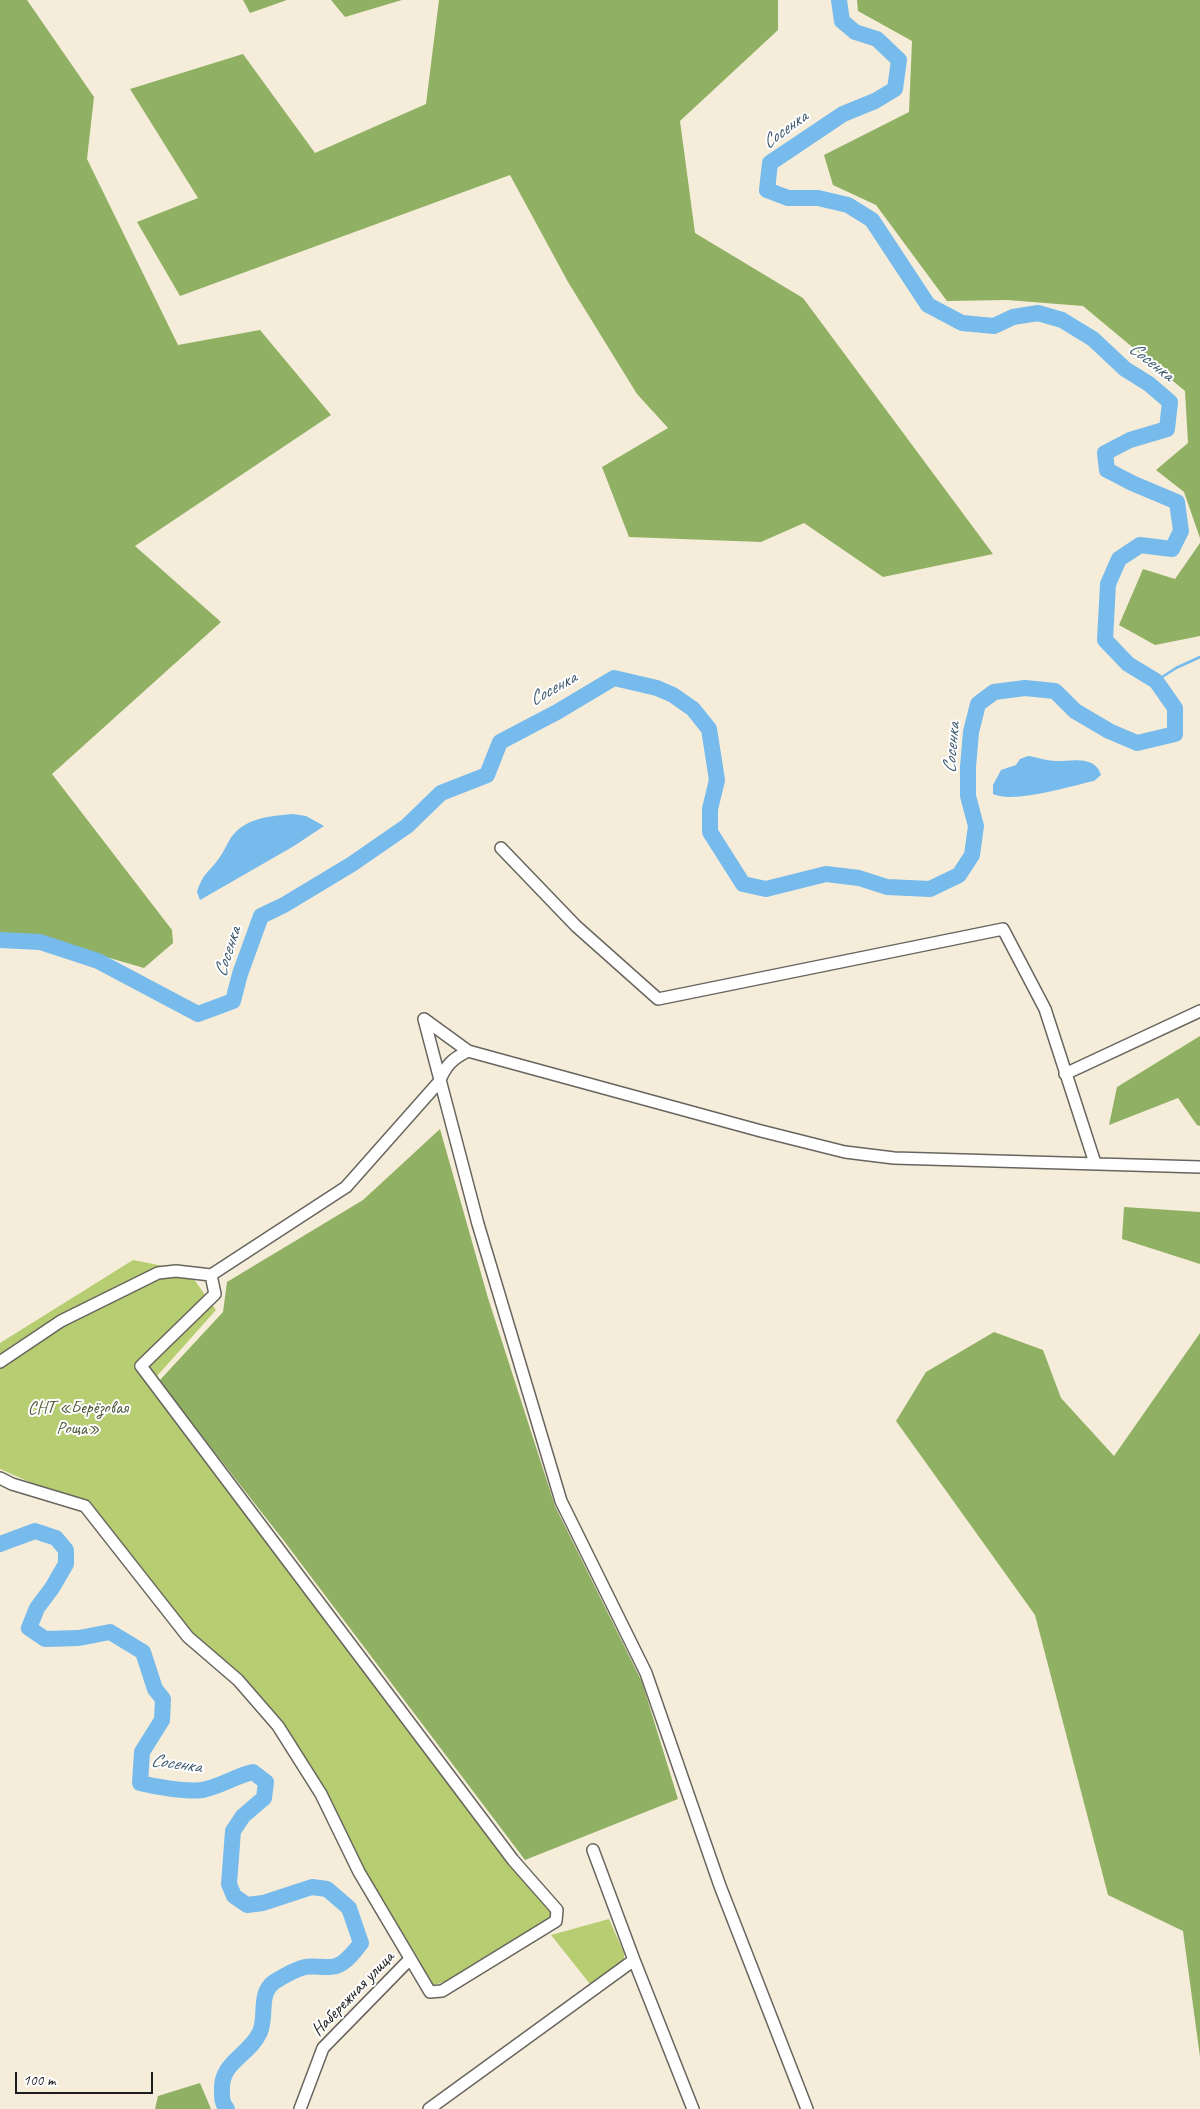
<!DOCTYPE html>
<meta charset="utf-8">
<style>
body{margin:0}
#map{position:relative;width:1200px;height:2109px;overflow:hidden;background:#f5edda;font-family:Caveat,sans-serif}
canvas{display:block}
.scale{position:absolute;left:15px;top:2072px;width:138px;height:22px;box-sizing:border-box;border:2px solid #1c1c1c;border-top:0;padding-left:6px;font-size:15px;line-height:18px;white-space:nowrap;color:#1c1c1c;-webkit-text-stroke:4px #fff;paint-order:stroke}
</style>
<div id="map">
<canvas width="1200" height="2109"></canvas>
<div class="scale">100 m</div>
</div>
<script>
const ctx = document.querySelector('canvas').getContext('2d');
ctx.lineJoin = 'round';
function fill(path, color) { ctx.fillStyle = color; ctx.fill(path, 'evenodd'); }
function strokePath(path, color, width, dash) { ctx.strokeStyle = color; ctx.lineWidth = width; ctx.lineCap = dash ? 'butt' : 'round'; ctx.setLineDash(dash || []); ctx.stroke(path); }
function drawText(font, color, halo, rows, align = 'center') {
  ctx.font = font + ' Caveat,sans-serif'; ctx.lineWidth = 4; ctx.setLineDash([]); ctx.textBaseline = 'middle'; ctx.strokeStyle = halo; ctx.fillStyle = color; for (const [text, x, y, turn = 0] of rows) {
    ctx.save(); ctx.translate(x, y); ctx.rotate((+turn || 0) * Math.PI / 180); ctx.textAlign = isNaN(turn) ? turn : align; if (halo) ctx.strokeText(text, 0, 0); ctx.fillText(text, 0, 0); ctx.restore();
  }
}
fill(new Path2D(`
 M133 1260 188 1271 216 1310 149 1385 551 1910 555 1920 466 1974 432 1986 418 1958 261 1702 189 1635 88 1501 68 1499 0 1469V1343Z
 M609 1919 624 1953V1959L621 1963 590 1984 551 1935Z`), '#b6cd71');
fill(new Path2D(`
 M0 0H27L94 97 87 159 178 345 260 330 331 415 135 546 221 622 52 774 172 930 173 943 144 968 41 938 0 936Z
 M243 0H287L250 13Z
 M331 0H402L345 17Z
 M439 0H778V30L680 121 695 233 803 298 993 554 883 577 804 523 761 542 629 537 602 467 668 428 637 394 568 282 510 175 180 296 137 222 198 198 130 89 243 54 315 153 426 104Z
 M857 0H1200V538L1184 492 1156 470 1188 443 1185 391 1083 306 1007 300 947 301 876 205 833 185 824 155 909 112 912 41 858 11Z
 M1200 543V636L1155 645 1119 625 1143 569 1175 579Z
 M1200 1036V1126L1197 1125 1178 1098 1109 1125 1117 1087Z
 M440 1129 488 1298 555 1506 642 1682 678 1799 525 1860 284 1541 159 1381 223 1312 227 1282 363 1200Z
 M1124 1207 1200 1212V1264L1122 1239Z
 M994 1332 1043 1350 1061 1398 1114 1456 1200 1333V2057L1183 1931 1108 1895 1035 1615 896 1421 926 1372Z
 M200 2083 211 2109H155L158 2096Z`), '#90b063');
fill(new Path2D(`
 M1028 756C1037 757 1047 761 1056 761 1072 761 1095 755 1101 775L1094 781C1070 786 1014 804 993 794V785L1001 770 1016 765 1020 759Z
 M293 814 306 816 324 826 294 846 200 900 197 892C203 874 206 875 217 861 224 853 227 842 233 835 248 817 272 816 293 814Z`), '#77baec');
strokePath(new Path2D(`
 M1156 681 1176 668 1200 657`), '#77baec', 2.5);
strokePath(new Path2D(`
 M0 940 40 942 98 961 198 1014 233 1001 240 974 261 916 284 905 352 864 407 826 441 793 487 775 500 742 557 712 614 678 657 688 673 695 693 709 709 729 717 780 710 809V832L743 884 766 889 826 874 859 878 887 887 930 889 959 875 972 855 976 826 968 796V767L971 732 978 704 994 692 1025 688 1055 691 1075 711 1109 731 1137 743 1175 734V708L1156 681 1128 664 1105 640 1108 584 1119 559 1140 545 1172 549 1181 531 1177 502 1132 483 1107 470 1105 453 1130 440 1167 429 1170 402 1149 384 1125 369 1093 339 1062 320 1038 313 1013 317 994 326 962 323 928 305 872 220 848 205 818 198H788L767 190 770 163 843 114 875 101 895 89 899 60 877 39 855 32 842 21 839 0
 M0 1544 35 1531 56 1538 66 1550V1564L52 1588 37 1608 29 1628 45 1639 79 1638 110 1632 143 1652 155 1689 163 1699 162 1720 142 1752 140 1783C156 1787 186 1792 202 1790 220 1787 235 1776 253 1772L266 1782 264 1798 243 1816 233 1831 229 1884 234 1896 247 1905 263 1903 312 1887 327 1889 349 1908 361 1943C355 1951 346 1963 336 1966 327 1969 315 1965 305 1967 297 1969 282 1977 274 1982 258 1994 267 2016 260 2032 249 2056 220 2062 222 2091 222 2099 222 2103 227 2109`), '#77baec', 16);
const minor = new Path2D(`
 M501 848 576 926 658 999 1003 929 1045 1009 1095 1163
 M424 1019 478 1224 561 1501 646 1673 720 1886 807 2109
 M424 1019 468 1051 761 1131 845 1152 894 1158 1200 1167
 M1065 1074 1200 1011
 M0 1362 61 1321 158 1273 176 1271 211 1275
 M0 1478 12 1484 85 1506 188 1637 238 1680 278 1726 321 1794 359 1872 430 1992 442 1991 556 1921 557 1910 513 1860 141 1366 215 1294 211 1275 346 1187 439 1082C446 1065 452 1059 468 1051
 M593 1850 634 1960 693 2109
 M300 2109 323 2048 410 1959
 M429 2109 634 1960`);
strokePath(minor, '#68655e', 14);
strokePath(minor, '#fff', 11);
drawText('18px', '#525a3a', '#fff', [
 ["СНТ «Берёзовая",78,1408],
 ["Роща»",78,1429]
]);
drawText('18px', '#1c1c1c', '#fff', [
 ["Набережная улица",353,1994,-46]
]);
drawText('italic 19px', '#405b6f', '#fff', [
 ["Сосенка",785,130,-36],
 ["Сосенка",1151,362,38],
 ["Сосенка",553,689,-29],
 ["Сосенка",952,748,-85],
 ["Сосенка",228,952,-72],
 ["Сосенка",176,1764,8]
]);
</script>
